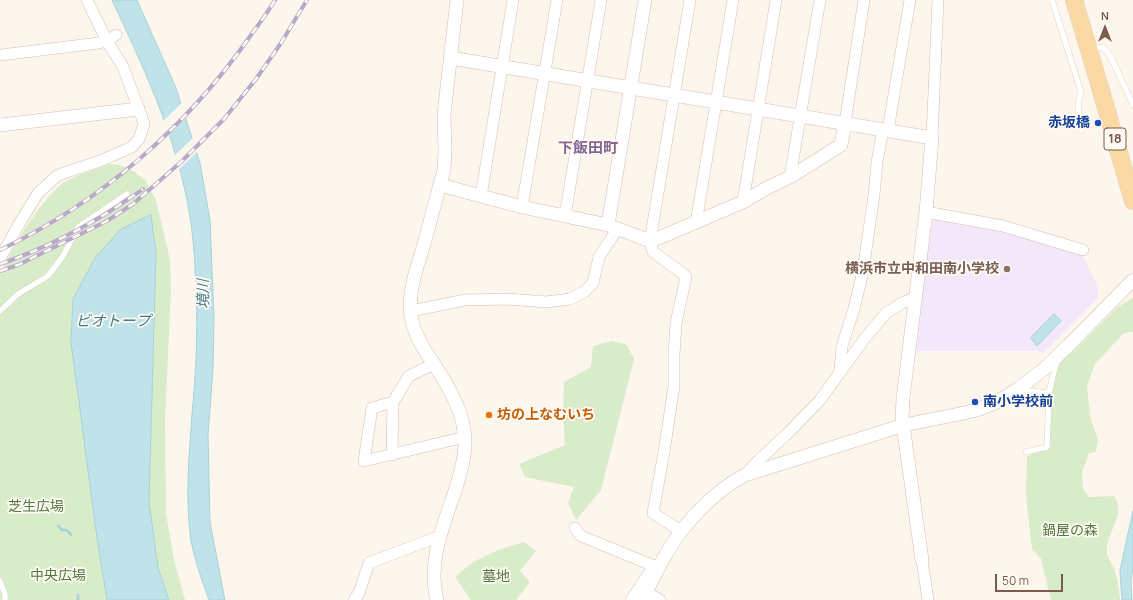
<!DOCTYPE html>
<meta charset="utf-8">
<style>
body{margin:0}
#map{position:relative;width:1133px;height:600px;overflow:hidden;background:#fdf6ec;font-family:Manrope,sans-serif}
canvas{display:block}
.north{position:absolute;left:1085px;top:8px;width:40px;height:40px;-webkit-text-stroke:3px #fffaf3;paint-order:stroke;rotate:0deg;font-size:11px;font-weight:700;line-height:16px;text-align:center;color:#7a5c4d}
.north::after{content:'';display:block;margin:auto;width:14px;height:18px;background:#7a5c4d;clip-path:polygon(50% 0,100% 100%,50% 72%,0 100%)}
.scale{position:absolute;left:995px;top:574px;width:68px;height:18px;box-sizing:border-box;border:2px solid #7a5c4d;border-top:0;padding-left:5px;font-size:12px;line-height:14px;white-space:nowrap;color:#7a5c4d;-webkit-text-stroke:3px #fffaf3;paint-order:stroke}
</style>
<div id="map">
<canvas width="1133" height="600"></canvas>
<div class="north">N</div>
<div class="scale">50 m</div>
</div>
<script>
const ctx = document.querySelector('canvas').getContext('2d');
ctx.lineJoin = 'round';
function fill(path, color) { ctx.fillStyle = color; ctx.fill(path, 'evenodd'); }
function strokePath(path, color, width, dash) { ctx.strokeStyle = color; ctx.lineWidth = width; ctx.lineCap = dash ? 'butt' : 'round'; ctx.setLineDash(dash || []); ctx.stroke(path); }
function drawText(font, color, halo, rows, align = 'center') {
  ctx.font = font + ' Manrope,"Noto Sans JP",sans-serif'; ctx.lineWidth = 3.5; ctx.setLineDash([]); ctx.textBaseline = 'middle'; ctx.strokeStyle = halo; ctx.fillStyle = color; for (const [text, x, y, turn = 0] of rows) {
    ctx.save(); ctx.translate(x, y); ctx.rotate((+turn || 0) * Math.PI / 180); ctx.textAlign = isNaN(turn) ? turn : align; if (halo) ctx.strokeText(text, 0, 0); ctx.fillText(text, 0, 0); ctx.restore();
  }
}
fill(new Path2D(`
 M933 216 1002 229 1082 253 1097 285 1098 298 1044 353 1037 351H914Z`), '#f3e8fa');
fill(new Path2D(`
 M109 164 120 165 133 171 145 180 156 200 170 260 171 289 165 419 166 513 174 560 185 600H0V275C11 248 38 205 59 186 68 178 97 169 109 164Z
 M1133 298V332L1124 333 1095 364 1087 386 1090 416 1098 440 1096 452 1089 453 1082 472 1083 489 1089 497 1114 496C1126 511 1109 531 1107 547 1105 556 1111 561 1114 569 1118 580 1119 589 1120 600H1051L1041 559 1032 549 1026 496 1027 457 1044 446C1046 425 1051 367 1066 354 1069 353 1072 351 1075 350L1119 306Z
 M612 341 627 345 634 359 601 490 576 520 568 503 574 487 525 477 519 464 565 445 563 416 564 382 591 367 593 346Z
 M524 542 536 551 520 571 530 582 516 600H471L455 577 473 562 498 550Z`), '#d8ecc9');
const water = new Path2D(`
 M112 0H137L176 88 200 163 210 220 214 317 213 370 208 435 210 522 225 600H209C202 581 195 561 191 541 185 498 189 456 192 414 196 374 198 330 196 290 195 260 193 229 187 200 173 130 142 64 112 0Z
 M151 215 156 252 149 501 158 568 169 600H107L97 538 71 342 73 299 95 258 120 230Z
 M1054 314 1061 321 1037 346 1031 338Z
 M1133 511V567L1131 583 1132 600H1122L1120 571Z`);
fill(water, '#bfe3e8');
strokePath(water, '#a5d3da', 1);
fill(new Path2D(`
 M183 102 187 117 167 137 162 122Z
 M194 137 198 151 177 171 174 156Z`), '#fdf6ec');
strokePath(new Path2D(`
 M58 526 62 530H67L71 535
 M78 595V600`), '#a5d3da', 2.5);
const service = new Path2D(`
 M1052 0 1081 92 1078 104 1081 131
 M1091 49 1103 47 1111 57 1133 105
 M0 311 18 294 48 276 63 256 78 227 127 194
 M1020 390 1049 393 1057 360
 M1026 452 1047 447 1049 393
 M0 581 5 594V600`);
const minor = new Path2D(`
 M0 55 99 43 107 41 116 35
 M845 123 864 0
 M888 130 910 0
 M932 138 938 0
 M790 177 820 0
 M481 196 513 0
 M743 202 776 0
 M522 207 557 0
 M926 212 1003 226 1083 250
 M565 216 601 0
 M696 223 733 0
 M0 259 19 224 38 193 58 175 100 161 132 147 139 139 144 124 142 118 123 67 107 41 87 0
 M411 311 465 300 507 299 547 302 570 299 584 292 593 283 599 257 618 228
 M434 364 409 376 393 402 372 408 364 461 465 437
 M840 372 842 346 854 309 863 271 874 195 877 162 883 130
 M392 455 393 402
 M745 475 755 464 790 431 820 400 865 338 886 313 902 303 914 298
 M575 528 581 536 659 568
 M681 531 653 513 664 452 674 386V355L676 323 686 277 682 273 653 252 650 241 690 0
 M922 560 928 600
 M646 592 660 600
 M354 600 359 593 369 563 440 536
 M631 600 654 566`);
const tertiary = new Path2D(`
 M451 58 932 138 926 212 903 398 902 418 922 560
 M0 125 138 109
 M440 185 522 207 608 225 650 241 661 237 743 202 767 188 790 177 841 145 845 123
 M608 225 645 0
 M437 600C427 562 444 524 456 488 460 474 465 459 465 444 465 413 450 389 434 364 425 351 415 336 412 321 406 295 417 268 424 244 431 219 437 195 444 170L445 151 444 114 457 0
 M642 600C650 585 657 570 665 556 682 525 714 491 745 475L904 425 964 413 980 409 999 401 1018 389 1044 369 1069 345 1133 280`);
const primary = new Path2D(`
 M1074 0 1097 77 1133 201`);
strokePath(service, '#d1beb0', 6);
strokePath(minor, '#d1beb0', 12);
strokePath(tertiary, '#d1beb0', 14);
strokePath(primary, '#dad1cd', 18);
strokePath(service, '#fff', 5.5);
strokePath(minor, '#fff', 11);
strokePath(tertiary, '#fff', 13);
strokePath(primary, '#fbd9a5', 17);
const rail = new Path2D(`
 M0 250C101 202 187 127 251 35 259 24 268 12 275 0
 M0 264C41 250 81 230 118 206 126 200 135 195 143 189
 M0 271 18 265 107 221 133 204 181 162 224 119 256 79 281 43 307 0`);
strokePath(rail, '#b9a8c9', 4);
strokePath(rail, '#fffaf3', 2.5, [8]);
for (const [x, y, r, color] of [
 [1098,123,4,"#1a4fb4"],
 [1007,269,4,"#8d6e63"],
 [975,402,4,"#1a4fb4"],
 [489,415,4,"#e8710a"]
]) { const dot = new Path2D(); dot.arc(x, y, r, 0, 2 * Math.PI); ctx.fillStyle = color; ctx.fill(dot); strokePath(dot, '#fffaf3', 1.5); }
for (const [x, y, w] of [
 [1115,139,22]
]) { const box = new Path2D(); box.roundRect(x - w / 2, y - 11, w, 22, 3); ctx.fillStyle = '#fffaf3'; ctx.fill(box); strokePath(box, '#7a5c4d', 1); }
drawText('bold 13px', '#7a5c4d', null, [
 ["18",1115,139]
]);
drawText('bold 14px', '#164399', '#fffaf3', [
 ["赤坂橋",1090,123],
 ["南小学校前",983,402,"left"]
], 'right');
drawText('bold 14px', '#785e54', '#fffaf3', [
 ["横浜市立中和田南小学校",999,269]
], 'right');
drawText('bold 14px', '#c56008', '#fffaf3', [
 ["坊の上なむいち",497,415]
], 'left');
drawText('14px', '#537a41', '#fffaf3', [
 ["芝生広場",36,507],
 ["鍋屋の森",1070,531],
 ["中央広場",58,576],
 ["墓地",496,577]
]);
drawText('bold 15px', '#846695', '#fffaf3', [
 ["下飯田町",588,149]
]);
drawText('italic 15px', '#437c86', '#fffaf3', [
 ["境川",204,294,-91],
 ["ビオトープ",113,322]
]);
</script>
